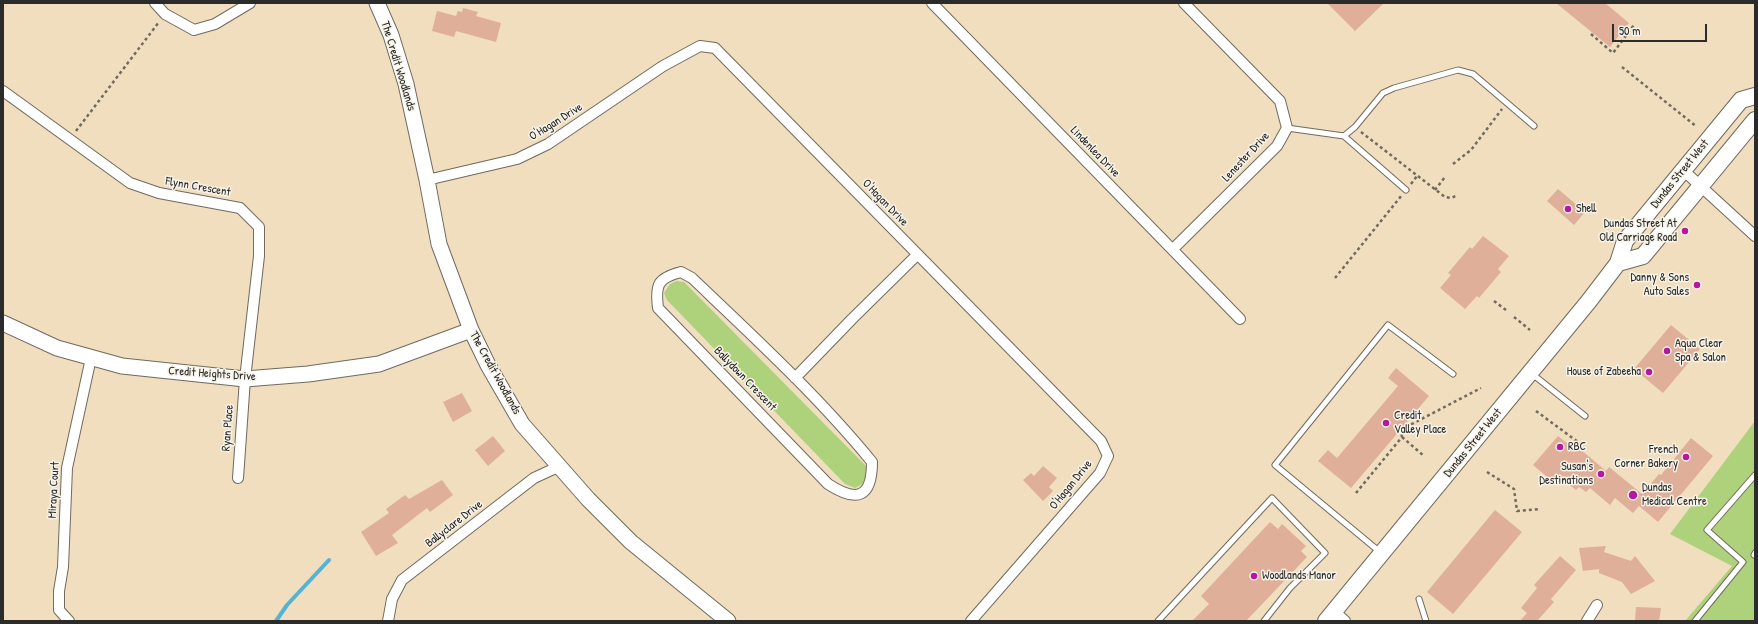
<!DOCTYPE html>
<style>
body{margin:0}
#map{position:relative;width:1758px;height:624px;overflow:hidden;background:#f0debf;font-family:"Patrick Hand",sans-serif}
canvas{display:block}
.frame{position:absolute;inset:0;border:4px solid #2b2b2b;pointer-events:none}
.scale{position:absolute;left:1612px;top:24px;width:95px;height:18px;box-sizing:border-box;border:2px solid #2b2b2b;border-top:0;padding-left:5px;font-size:12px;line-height:14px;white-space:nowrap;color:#2b2b2b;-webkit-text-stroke:3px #f7f3e8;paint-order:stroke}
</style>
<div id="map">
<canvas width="1758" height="624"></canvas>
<div class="frame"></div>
<div class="scale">50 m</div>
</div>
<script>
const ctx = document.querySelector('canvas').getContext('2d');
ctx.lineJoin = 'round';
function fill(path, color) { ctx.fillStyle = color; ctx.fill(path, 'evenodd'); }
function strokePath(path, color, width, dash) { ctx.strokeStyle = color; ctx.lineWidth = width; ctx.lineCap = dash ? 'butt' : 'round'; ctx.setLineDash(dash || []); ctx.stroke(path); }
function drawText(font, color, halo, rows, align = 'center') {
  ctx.font = font + ' "Patrick Hand",sans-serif'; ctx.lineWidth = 3; ctx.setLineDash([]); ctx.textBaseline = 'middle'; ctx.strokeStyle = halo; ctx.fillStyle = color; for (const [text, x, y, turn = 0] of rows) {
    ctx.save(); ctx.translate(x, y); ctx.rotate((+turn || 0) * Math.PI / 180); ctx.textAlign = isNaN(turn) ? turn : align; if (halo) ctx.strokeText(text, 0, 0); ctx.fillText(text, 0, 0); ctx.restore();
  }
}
fill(new Path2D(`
 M676 281 684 282 866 466C868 478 866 483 855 488L845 484 667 300 664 293 670 284Z
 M1755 421V621H1685L1732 566 1670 534Z`), '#aed27c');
strokePath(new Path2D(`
 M276 621 287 605 329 560`), '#55b3d3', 4);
fill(new Path2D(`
 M1327 3H1384L1355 31Z
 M1556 3H1605L1629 23 1610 47Z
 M463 8 478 12 476 16 501 23 496 42 456 31 454 37 432 31 437 11 456 16 458 11 462 12Z
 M1558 189 1585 212 1574 225 1547 201Z
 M1483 236 1509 256 1498 269 1501 272 1479 298 1477 296 1465 309 1440 288 1451 275 1448 273 1470 247 1472 249Z
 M1671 325 1700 349 1663 393 1634 369Z
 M1396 368 1429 396 1351 488 1318 461 1328 450 1337 458 1398 386 1388 378Z
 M462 393 472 411 453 422 443 402Z
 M493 436 505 451 488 466 475 450Z
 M1558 436 1577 451 1579 448 1606 471 1609 467 1642 494 1659 474 1661 475 1691 438 1713 456 1658 522 1639 506 1633 513 1615 498 1610 505 1590 488 1586 492 1579 487 1576 490 1566 482 1563 485 1554 479 1552 481 1533 465Z
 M1043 466 1057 478 1049 487 1053 491 1043 501 1023 480 1031 473 1034 476Z
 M442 480 453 495 430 512 427 508 392 535 398 543 376 556 361 532 389 513 386 509 405 495 409 499Z
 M1495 510 1522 532 1453 614 1427 592Z
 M1270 522 1278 529 1282 524 1306 546 1301 551 1307 557 1246 621H1192L1209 604 1201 596Z
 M1606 546 1604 552 1631 561 1635 556 1655 581 1631 594 1622 582 1599 573V569L1583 571 1579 548Z
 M1560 556 1576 570 1551 599 1554 602 1537 621H1520L1527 613 1521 608 1537 588 1534 585Z
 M1636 607 1661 608 1659 621H1635Z`), '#dfaf9a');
const lane = new Path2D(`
 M1287 128 1344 136 1406 190
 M1344 136 1355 127 1383 93 1394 88 1458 70 1473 74 1534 126
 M1531 373 1585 416
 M1380 552 1275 465 1388 325 1453 374
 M1754 555 1755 553
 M1419 599 1426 621
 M1158 621 1272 498 1325 553 1290 588 1264 621
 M1695 621 1743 562 1707 530 1755 475`);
const street = new Path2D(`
 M155 3 165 14 194 30 215 24 250 3
 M932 3 1240 319
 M3 91 130 183 159 193 240 208 259 227V256L245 379 238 478
 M1683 170 1755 236
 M427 180 517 159 548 144 663 66 700 46 715 48 1101 441 1108 456 1100 473 971 621
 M1173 249 1277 146 1287 128 1280 101 1184 3
 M681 272 692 278C754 337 818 396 872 462 872 498 857 503 828 484L658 308C655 284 658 278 681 272Z
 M795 378 852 319 917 255
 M1334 611 1345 621
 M69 621 59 610V591L63 567 67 468 91 358
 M388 621 392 599 402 580 534 478 560 466
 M1587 621 1597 605`);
const secondary = new Path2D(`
 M377 3 391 35 406 84 427 180 439 244 471 330 488 365 522 424 588 499 631 542 728 621
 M3 323 57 348 122 366 245 379 308 374 379 364 471 330`);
const primary = new Path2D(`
 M1618 263 1643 256 1755 120
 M1326 621 1589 301 1618 263 1625 241 1741 100 1755 96`);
strokePath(lane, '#706a5f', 7);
strokePath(street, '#706a5f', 12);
strokePath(secondary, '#706a5f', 17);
strokePath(primary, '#706a5f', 18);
strokePath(new Path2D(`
 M1591 34 1613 53 1634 25
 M1622 67 1697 127
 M76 131 159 22
 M1361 132 1445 197 1451 198 1458 195
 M1453 164 1471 150 1502 109
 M1411 184 1417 176
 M1435 190 1445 177
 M1335 278 1402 195
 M1494 301 1506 310
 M1514 317 1530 330
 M1536 411 1578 442
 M1402 437 1424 456
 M1487 472 1514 489 1517 511 1540 509
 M1356 493 1402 437 1401 433 1408 426 1481 388`), '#706a5f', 2.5, [3, 3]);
strokePath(lane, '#fff', 5);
strokePath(street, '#fff', 10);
strokePath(secondary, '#fff', 15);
strokePath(primary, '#fff', 16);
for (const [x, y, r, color] of [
 [1568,209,4,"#b5179e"],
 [1685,231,4,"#b5179e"],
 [1697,285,4,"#b5179e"],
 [1667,351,4,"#b5179e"],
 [1649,372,4,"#b5179e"],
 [1386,423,4,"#b5179e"],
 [1560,447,4,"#b5179e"],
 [1686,457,4,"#b5179e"],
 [1601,474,4,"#b5179e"],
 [1633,495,5,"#b5179e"],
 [1254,576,4,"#b5179e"]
]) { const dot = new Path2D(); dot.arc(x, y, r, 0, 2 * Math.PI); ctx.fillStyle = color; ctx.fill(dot); strokePath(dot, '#f7f3e8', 1.5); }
drawText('12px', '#2b2b2b', '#f7f3e8', [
 ["The Credit Woodlands",398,66,73],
 ["O'Hagan Drive",556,122,-32],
 ["Lindenlea Drive",1095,152,46],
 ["Lenester Drive",1246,157,-47],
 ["Dundas Street West",1680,174,-51],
 ["Flynn Crescent",198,187,10],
 ["O'Hagan Drive",885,203,46],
 ["The Credit Woodlands",495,373,61],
 ["Credit Heights Drive",212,374,4],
 ["Ballydown Crescent",745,379,46],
 ["Ryan Place",228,428,-86],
 ["Dundas Street West",1473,443,-51],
 ["O'Hagan Drive",1071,485,-51],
 ["Miraya Court",54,490,-87],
 ["Ballyclare Drive",454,524,-38]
]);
drawText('12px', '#2b2b2b', '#f7f3e8', [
 ["Shell",1576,209],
 ["Dundas Street At",1677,224,"right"],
 ["Old Carriage Road",1677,238,"right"],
 ["Danny & Sons",1689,278,"right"],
 ["Auto Sales",1689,292,"right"],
 ["Aqua Clear",1675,344],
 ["Spa & Salon",1675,358],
 ["House of Zabeeha",1641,372,"right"],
 ["Credit",1394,416],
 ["Valley Place",1394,430],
 ["RBC",1568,447],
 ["French",1678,450,"right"],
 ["Corner Bakery",1678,464,"right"],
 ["Susan's",1593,467,"right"],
 ["Destinations",1593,481,"right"],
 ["Dundas",1642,488],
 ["Medical Centre",1642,502],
 ["Woodlands Manor",1262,576]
], 'left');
</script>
